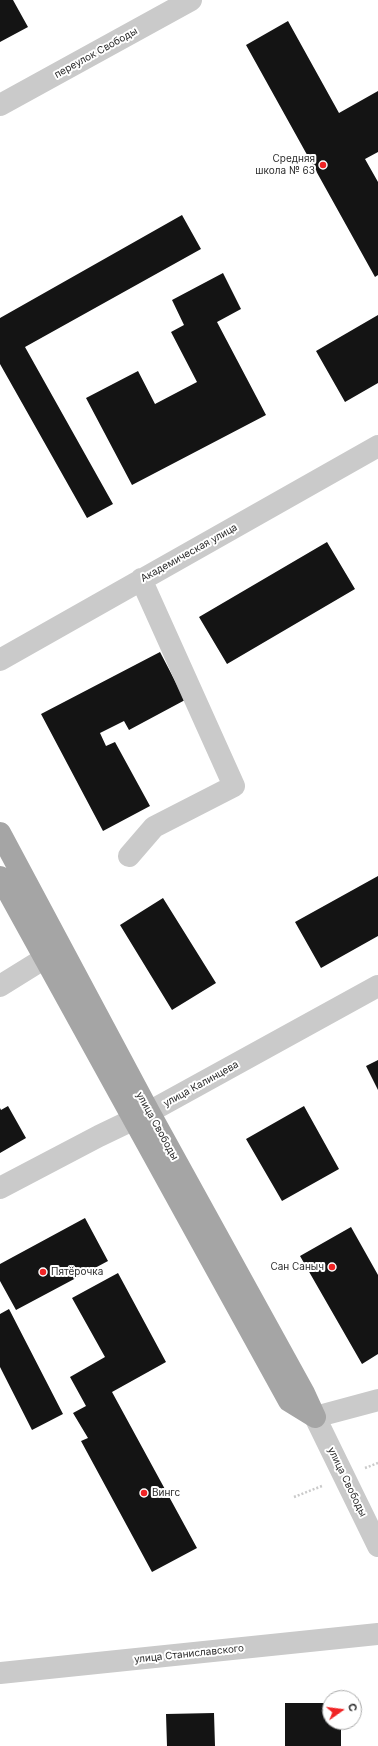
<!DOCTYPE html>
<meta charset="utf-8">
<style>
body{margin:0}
#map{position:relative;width:378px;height:1746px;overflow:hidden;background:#fff;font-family:Inter,sans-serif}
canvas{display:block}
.north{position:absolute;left:322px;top:1690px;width:40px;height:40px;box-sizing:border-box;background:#fff;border:1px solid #ababab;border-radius:50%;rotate:76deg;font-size:11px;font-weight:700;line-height:16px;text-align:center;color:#2d2d2d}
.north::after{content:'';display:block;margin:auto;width:14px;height:18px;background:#f02425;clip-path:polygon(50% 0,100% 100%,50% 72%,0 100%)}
</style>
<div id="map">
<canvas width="378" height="1746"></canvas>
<div class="north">С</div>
</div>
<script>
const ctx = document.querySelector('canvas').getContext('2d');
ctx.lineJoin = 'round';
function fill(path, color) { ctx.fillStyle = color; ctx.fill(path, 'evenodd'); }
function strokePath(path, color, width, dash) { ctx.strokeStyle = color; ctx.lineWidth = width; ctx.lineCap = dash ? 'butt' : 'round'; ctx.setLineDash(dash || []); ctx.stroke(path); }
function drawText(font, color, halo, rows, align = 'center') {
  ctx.font = font + ' Inter,sans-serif'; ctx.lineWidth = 4; ctx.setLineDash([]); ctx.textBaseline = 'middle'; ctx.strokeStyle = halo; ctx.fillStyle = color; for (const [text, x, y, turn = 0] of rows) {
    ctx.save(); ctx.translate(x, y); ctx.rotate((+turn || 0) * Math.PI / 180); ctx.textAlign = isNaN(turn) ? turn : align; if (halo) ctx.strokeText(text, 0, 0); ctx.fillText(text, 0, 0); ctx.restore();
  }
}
fill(new Path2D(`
 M0 0H13L28 27 0 42Z
 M288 21 339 113 378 91V152L365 159 378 182V275L375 277 246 45Z
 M182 215 201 249 25 347 113 504 87 518 0 364V318Z
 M223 273 241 309 217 322 266 415 132 485 86 398 138 371 155 404 197 382 171 332 184 325 172 300Z
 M378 315V383L345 402 316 351Z
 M327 542 355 589 227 664 199 617Z
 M160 652 185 700 129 730 124 721 100 733 106 746 115 742 150 806 103 831 41 714Z
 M378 876V936L321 968 295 922Z
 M163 898 216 983 172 1010 120 925Z
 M378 1060V1090L366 1066Z
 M8 1106 26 1138 0 1153V1108L1 1110Z
 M304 1106 339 1169 282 1201 246 1139Z
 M85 1218 108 1261 16 1310 0 1281V1264Z
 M351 1227 378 1275V1354L362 1364 300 1256Z
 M118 1273 166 1362 112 1392 197 1548 152 1572 81 1441 88 1438 73 1413 86 1406 70 1377 105 1357 72 1298Z
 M9 1309 63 1414 32 1430 0 1367V1314Z
 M285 1703H330V1722H341V1746H285Z
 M214 1713 215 1746H167L166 1714Z`), '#141414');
strokePath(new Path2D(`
 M365 1468 378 1463
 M294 1497 322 1486`), '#cacaca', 2.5, [2, 2]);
strokePath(new Path2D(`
 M0 105 191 0
 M0 660 378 446
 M129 856 154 827 234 786 141 579
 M0 986 45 958
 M0 1188 99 1136 149 1112 378 986
 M378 1400 315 1417 378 1546
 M0 1673 378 1634`), '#cacaca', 22);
strokePath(new Path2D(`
 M0 833 149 1112 304 1393 315 1417
 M0 877 289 1401 315 1417`), '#a5a5a5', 22);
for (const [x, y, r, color] of [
 [323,165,4,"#f02425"],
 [332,1267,4,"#f02425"],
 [43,1272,4,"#f02425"],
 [144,1493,4,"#f02425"]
]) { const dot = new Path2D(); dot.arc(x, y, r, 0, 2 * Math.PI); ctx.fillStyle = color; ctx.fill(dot); strokePath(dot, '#fff', 1.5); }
drawText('10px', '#2d2d2d', '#fff', [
 ["переулок Свободы",96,53,-29],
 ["Академическая улица",189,553,-29],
 ["улица Калинцева",201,1084,-29],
 ["улица Свободы",157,1126,61],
 ["улица Свободы",347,1482,64],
 ["улица Станиславского",189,1654,-6]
]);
drawText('10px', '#2d2d2d', '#fff', [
 ["Средняя",315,159],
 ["школа № 63",315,171],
 ["Сан Саныч",324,1267],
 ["Пятёрочка",51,1272,"left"],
 ["Вингс",152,1493,"left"]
], 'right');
</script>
